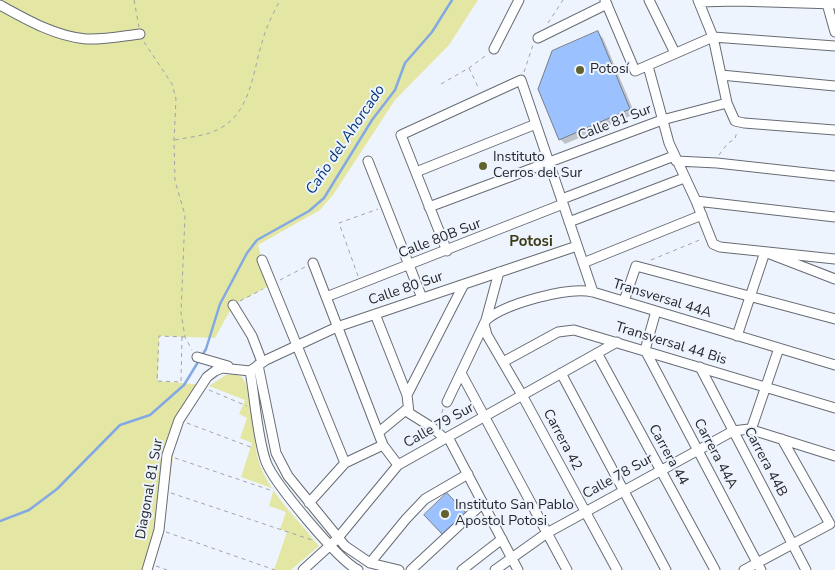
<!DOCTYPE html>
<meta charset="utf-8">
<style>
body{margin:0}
canvas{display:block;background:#eef4fe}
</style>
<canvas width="835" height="570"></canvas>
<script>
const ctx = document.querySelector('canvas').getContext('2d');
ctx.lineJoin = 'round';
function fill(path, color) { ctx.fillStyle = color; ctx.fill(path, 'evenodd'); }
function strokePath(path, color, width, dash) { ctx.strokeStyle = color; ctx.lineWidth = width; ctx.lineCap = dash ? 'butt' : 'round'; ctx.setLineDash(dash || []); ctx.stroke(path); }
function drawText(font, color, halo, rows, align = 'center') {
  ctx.font = font + ' "Nunito Sans",sans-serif'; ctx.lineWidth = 4; ctx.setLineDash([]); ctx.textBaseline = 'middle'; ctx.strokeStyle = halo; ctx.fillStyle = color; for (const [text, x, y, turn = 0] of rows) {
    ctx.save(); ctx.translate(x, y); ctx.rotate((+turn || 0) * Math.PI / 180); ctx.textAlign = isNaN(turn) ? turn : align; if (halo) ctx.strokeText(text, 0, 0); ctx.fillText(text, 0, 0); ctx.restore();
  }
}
fill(new Path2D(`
 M0 0H478L449 45 395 100 333 195 320 210 258 245 269 286 233 305 215 338 159 336 158 381 205 385 186 416 175 444 163 525 149 570H0Z
 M234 374 242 377C254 394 252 439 259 462 268 491 300 522 319 546L291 570H274L287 532 280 529 286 512 269 506 274 489 241 477 252 443 240 438 247 418 239 414 245 400 209 386 226 375Z`), '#e4e7a3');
fill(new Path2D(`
 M598 33 603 38 635 114 565 144 560 139Z`), '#0003');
strokePath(new Path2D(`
 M0 521 29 510 57 489 120 425 150 415 184 385 206 349 220 304 247 253 257 240 309 211 324 198 372 120 395 90 405 63 432 32 452 0`), '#83a9e4', 2.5);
const building = new Path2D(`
 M598 31 630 109 559 140 538 89 552 51Z
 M447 493 466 513 443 535 424 515Z`);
fill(building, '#9bc2fe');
strokePath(building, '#767c84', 1);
const minor = new Path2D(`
 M605 0 635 71 713 37 835 46
 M649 0 675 53
 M698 0 713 37 727 103 735 121 744 123 835 130
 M826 0 835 32
 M699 2 736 1 835 4
 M0 5C27 20 55 36 86 39 103 40 123 36 140 34
 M538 38 607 4
 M494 49 519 0
 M648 66 669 143 696 201 713 244 720 247 835 259
 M721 75 835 86
 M368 161 422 298
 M676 161 717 163 835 176
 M416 172 536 124
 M562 199 674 156
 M696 201 835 217
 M429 207 662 120 727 103
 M569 222 684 178
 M447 251 401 135 521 80 593 292
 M262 260 345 463
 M313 263 383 445 398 465
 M583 263 702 215
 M326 297 563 204
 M624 301 636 266 835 319
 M233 305 252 336 262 362
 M656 311 645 350 761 570
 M375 314 407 395 409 413 433 428 445 439
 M486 320 499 272
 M484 324 487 335 522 395 617 570
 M737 336 765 252 835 279
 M597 353 715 570
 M197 357 228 366
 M503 362 558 332 574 330 835 408
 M258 365 276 453 288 476 345 546 370 563 399 570
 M700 367 806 570
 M250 371 266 360 337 327 577 246
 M250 371C255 398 257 437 266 462 274 483 338 560 358 570
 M461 373 567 570
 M561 373 666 570
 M407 395 464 284
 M447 402 486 320C505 304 568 286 593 292L835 365
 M751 430 779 348
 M379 432 407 409
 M448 437 518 570
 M309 503 345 463 383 445
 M370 563 406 519 425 499 468 474
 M147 570 159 530 167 455 179 420 207 377 215 371 222 368 250 371
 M303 570 337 539 398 465 617 342
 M411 570 483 503
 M462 570 502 539
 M495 570 547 533 733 431 749 429 835 456
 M744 570 830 524 782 439`);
strokePath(minor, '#676c74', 11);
strokePath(new Path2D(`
 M134 0 139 27
 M548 23 563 0
 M144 42 172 84 176 99 174 140 175 181 185 215 181 313 185 337 192 350
 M469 68 479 89
 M524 72 533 45
 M441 84 469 68 488 54
 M175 140C189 137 206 136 219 129 252 112 253 69 263 39 267 25 274 12 280 0
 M719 155 728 143 735 139 737 131
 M651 260 702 239
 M358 276 339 223 378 209
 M280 280 305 267
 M240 301 263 289
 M182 337 181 382 157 381 159 336 185 337
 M209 390 247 406
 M443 409 441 415 449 428
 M187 423 253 448
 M175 458 273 491
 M171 493 315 541
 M166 532 275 570
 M156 566 167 570`), '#9fa3ab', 1, [4, 4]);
strokePath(minor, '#fff', 9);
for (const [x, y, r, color] of [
 [580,70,5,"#616230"],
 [483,166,5,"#616230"],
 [445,514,5,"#616230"]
]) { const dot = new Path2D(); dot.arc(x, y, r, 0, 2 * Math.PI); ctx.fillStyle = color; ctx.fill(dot); strokePath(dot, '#eef4fe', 2); }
drawText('14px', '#24262a', '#eef4fe', [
 ["Potosí",590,70],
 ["Instituto",493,158],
 ["Cerros del Sur",493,174],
 ["Instituto San Pablo",455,506],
 ["Apostol Potosi",455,522]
], 'left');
drawText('14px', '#24262a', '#eef4fe', [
 ["Calle 81 Sur",615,123,-21],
 ["Calle 80B Sur",440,239,-21],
 ["Calle 80 Sur",406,289,-19],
 ["Transversal 44A",662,299,17],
 ["Transversal 44 Bis",671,344,17],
 ["Calle 79 Sur",439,426,-29],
 ["Carrera 42",562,440,62],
 ["Carrera 44A",715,454,62],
 ["Carrera 44",668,455,61],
 ["Carrera 44B",765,462,62],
 ["Calle 78 Sur",618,477,-29],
 ["Diagonal 81 Sur",150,489,-80]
]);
drawText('italic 15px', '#06377b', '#eef4fe', [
 ["Caño del Ahorcado",346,140,-56]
]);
drawText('bold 15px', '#3c3c14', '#eef4fe', [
 ["Potosi",531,242]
]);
</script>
